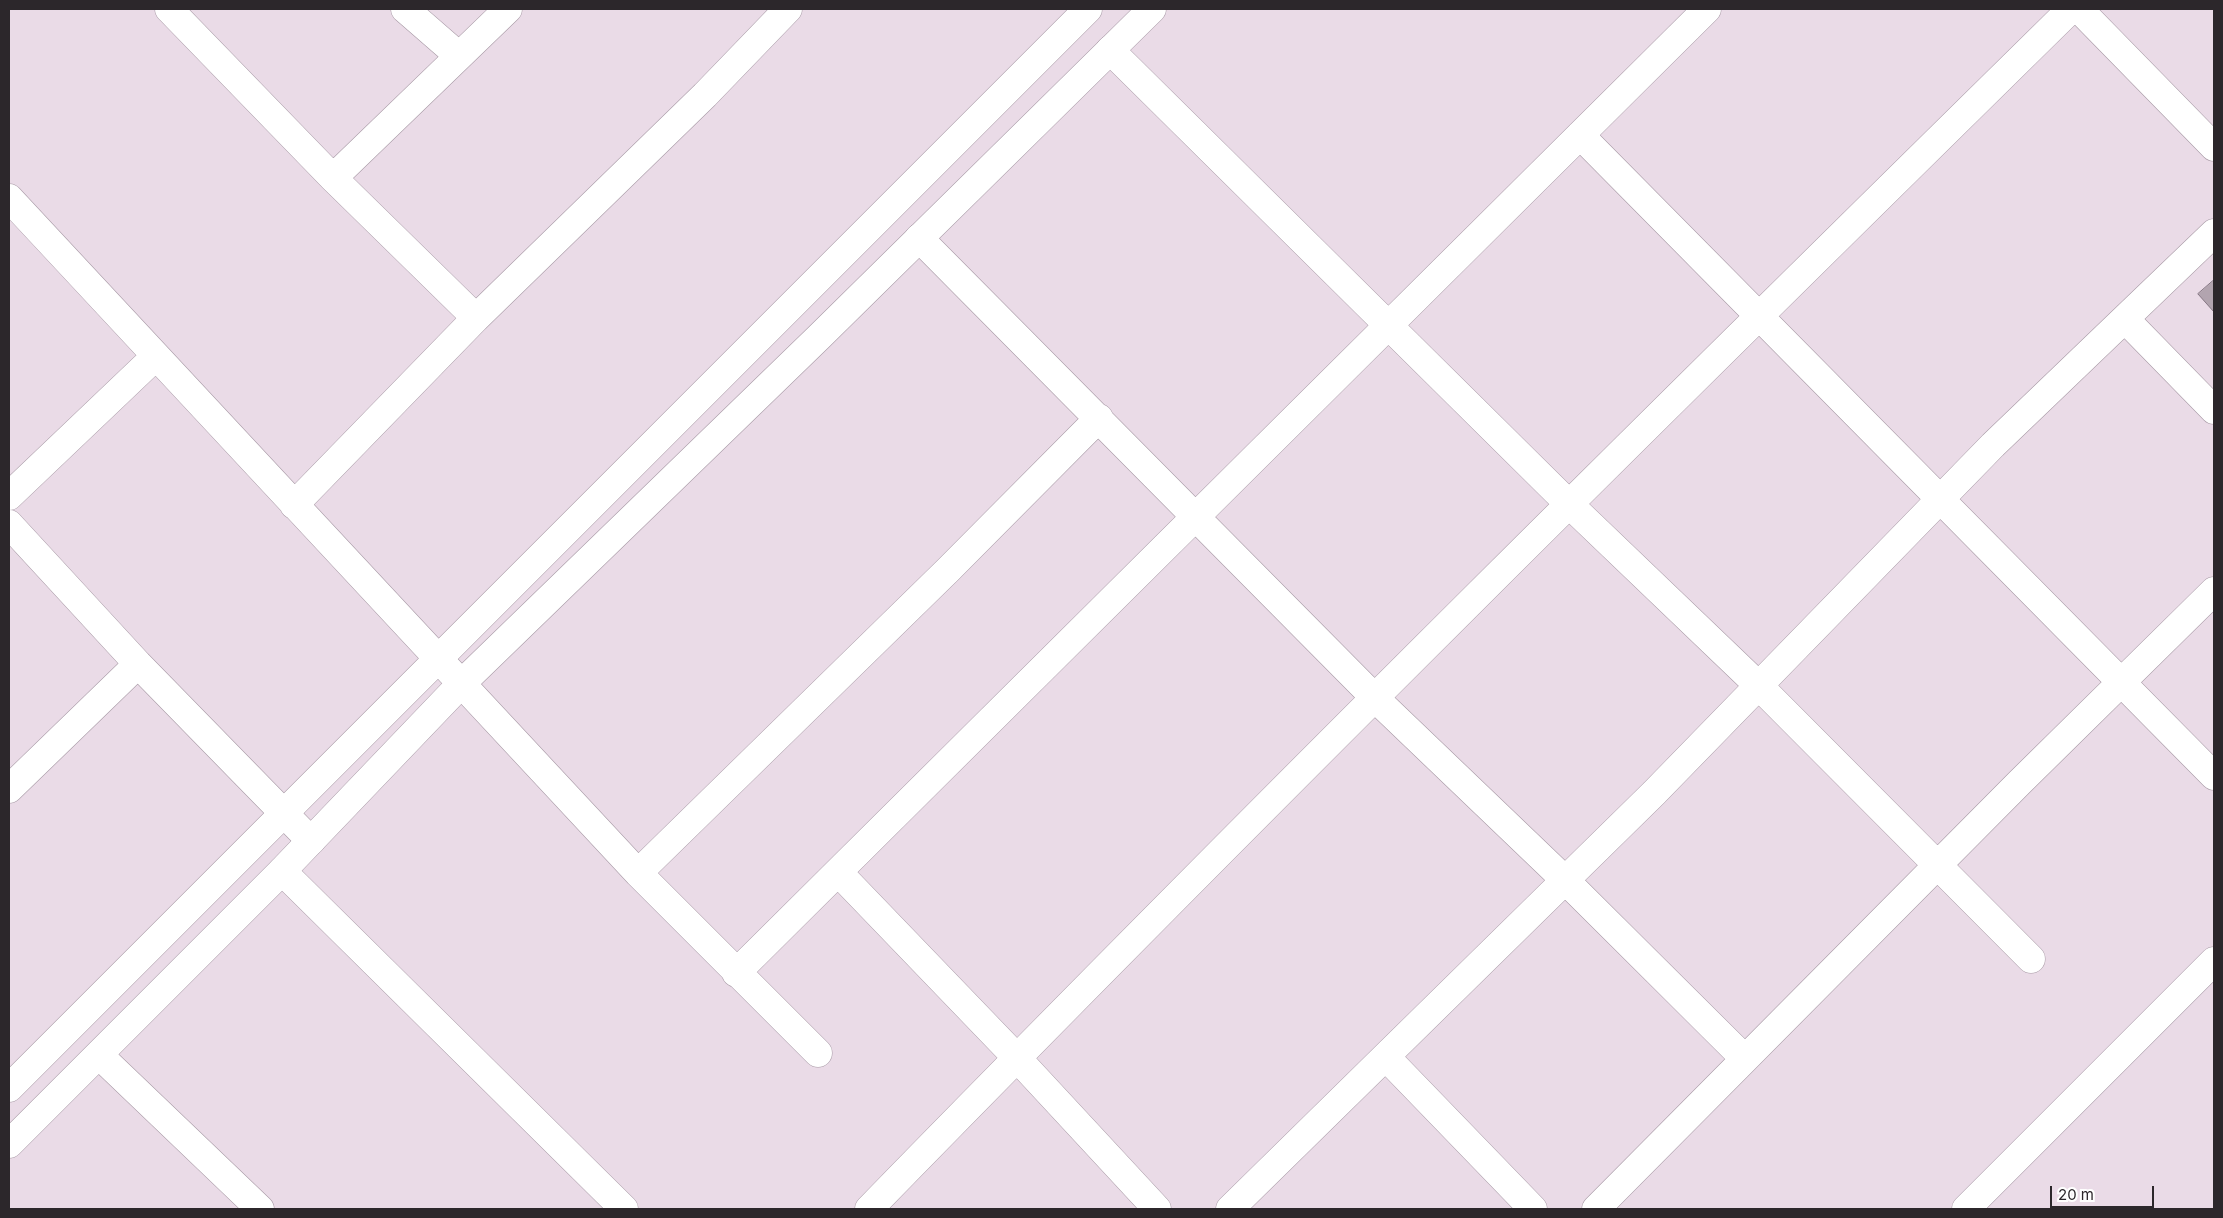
<!DOCTYPE html>
<style>
body{margin:0}
#map{position:relative;width:2223px;height:1218px;overflow:hidden;background:#eadbe7;font-family:Inter,sans-serif}
canvas{display:block}
.frame{position:absolute;inset:0;border:10px solid #2c272b;pointer-events:none}
.scale{position:absolute;left:2050px;top:1186px;width:104px;height:22px;box-sizing:border-box;border:2px solid #2c272b;border-top:0;padding-left:6px;font-size:15px;line-height:18px;white-space:nowrap;color:#2c272b;-webkit-text-stroke:4px #fff;paint-order:stroke}
</style>
<div id="map">
<canvas width="2223" height="1218"></canvas>
<div class="frame"></div>
<div class="scale">20 m</div>
</div>
<script>
const ctx = document.querySelector('canvas').getContext('2d');
ctx.lineJoin = 'round';
function fill(path, color) { ctx.fillStyle = color; ctx.fill(path, 'evenodd'); }
function strokePath(path, color, width, dash) { ctx.strokeStyle = color; ctx.lineWidth = width; ctx.lineCap = dash ? 'butt' : 'round'; ctx.setLineDash(dash || []); ctx.stroke(path); }
const building = new Path2D(`
 M2214 280V312L2198 294Z`);
fill(building, '#b2a4af');
strokePath(building, '#857783', 1);
const street = new Path2D(`
 M169 9 333 178 476 318
 M405 9 459 56
 M2079 9 2214 147
 M1110 50 1570 505 1759 686 2031 959
 M1580 135 2214 776
 M333 178 508 9
 M9 198 638 873 818 1053
 M919 238 1376 699 1565 880 1745 1059
 M2125 319 2214 410
 M9 496 156 356
 M294 505 476 318 705 95 788 9
 M9 524 138 664 311 841
 M9 789 138 664
 M282 871 624 1209
 M838 872 1017 1058 1157 1209
 M638 873 948 570 1099 418
 M736 973 1707 9
 M99 1055 260 1209
 M1386 1057 1533 1209
 M869 1209C1264 804 1667 406 2071 9
 M1230 1209 1654 793 1993 445 2214 233
 M1596 1209 2019 783 2214 591
 M1966 1209 2214 961`);
const secondary = new Path2D(`
 M9 1088 1088 9
 M9 1144 282 871 461 684 820 336 1152 9`);
strokePath(street, '#a799a5', 29);
strokePath(secondary, '#a799a5', 29);
strokePath(street, '#fff', 28);
strokePath(secondary, '#fff', 28);
</script>
